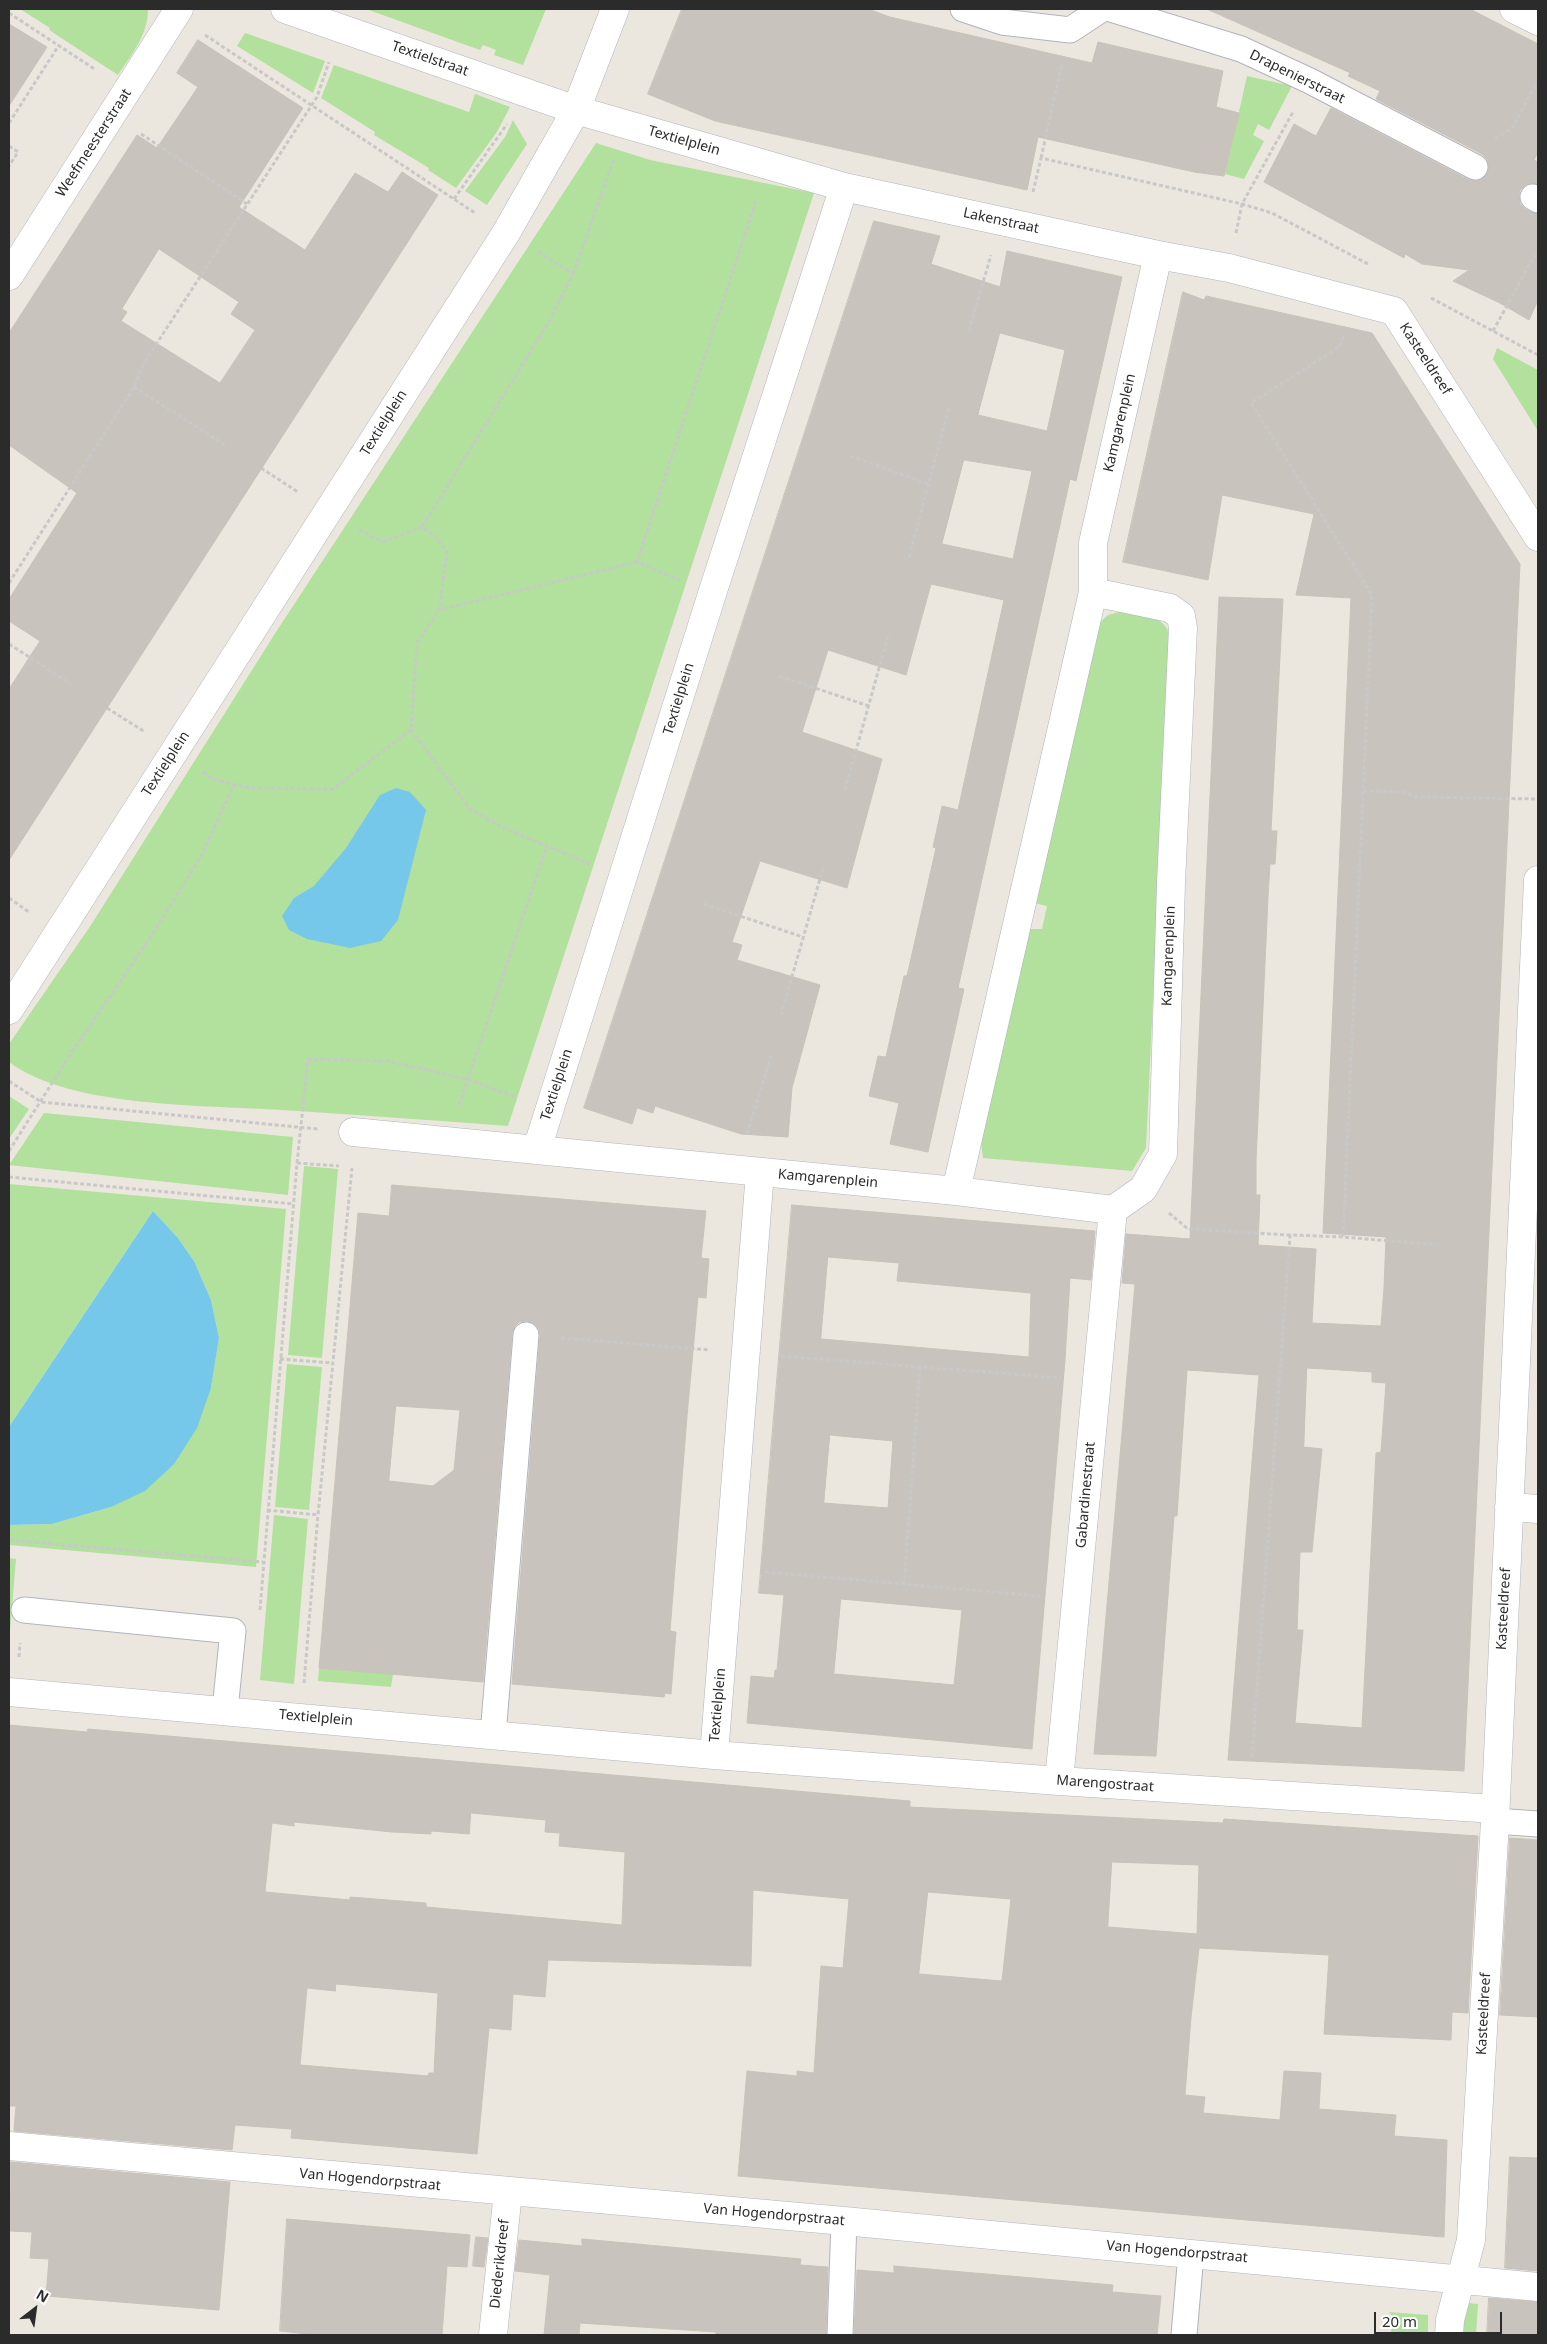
<!DOCTYPE html>
<style>
body{margin:0}
#map{position:relative;width:1547px;height:2344px;overflow:hidden;background:#ece7de;font-family:"Noto Sans",sans-serif}
canvas{display:block}
.frame{position:absolute;inset:0;border:10px solid #2b2b2b;pointer-events:none}
.north{position:absolute;left:10px;top:2284px;width:50px;height:50px;-webkit-text-stroke:4px #fff;paint-order:stroke;rotate:30deg;font-size:14px;font-weight:700;line-height:20px;text-align:center;color:#2b2b2b}
.north::after{content:'';display:block;margin:auto;width:18px;height:22px;background:#2b2b2b;clip-path:polygon(50% 0,100% 100%,50% 72%,0 100%)}
.scale{position:absolute;left:1374px;top:2312px;width:128px;height:22px;box-sizing:border-box;border:2px solid #2b2b2b;border-top:0;padding-left:6px;font-size:15px;line-height:18px;white-space:nowrap;color:#2b2b2b;-webkit-text-stroke:4px #fff;paint-order:stroke}
</style>
<div id="map">
<canvas width="1547" height="2344"></canvas>
<div class="frame"></div>
<div class="north">N</div>
<div class="scale">20 m</div>
</div>
<script>
const ctx = document.querySelector('canvas').getContext('2d');
ctx.lineJoin = 'round';
function fill(path, color) { ctx.fillStyle = color; ctx.fill(path, 'evenodd'); }
function strokePath(path, color, width, dash) { ctx.strokeStyle = color; ctx.lineWidth = width; ctx.lineCap = dash ? 'butt' : 'round'; ctx.setLineDash(dash || []); ctx.stroke(path); }
function drawText(font, color, halo, rows, align = 'center') {
  ctx.font = font + ' "Noto Sans",sans-serif'; ctx.lineWidth = 5; ctx.setLineDash([]); ctx.textBaseline = 'middle'; ctx.strokeStyle = halo; ctx.fillStyle = color; for (const [text, x, y, turn = 0] of rows) {
    ctx.save(); ctx.translate(x, y); ctx.rotate((+turn || 0) * Math.PI / 180); ctx.textAlign = isNaN(turn) ? turn : align; if (halo) ctx.strokeText(text, 0, 0); ctx.fillText(text, 0, 0); ctx.restore();
  }
}
fill(new Path2D(`
 M20 9H148C148 35 132 54 118 75L49 30 50 28Z
 M366 9H546L523 65 494 55 496 50 483 45 480 50Z
 M245 33 325 61 313 93 237 46Z
 M334 65 469 112 475 94 510 107 497 132 456 188 428 170 429 168 374 135 375 132 321 98Z
 M1247 76 1292 86 1269 130 1258 124 1253 135 1264 141 1244 179 1225 174Z
 M513 120 527 144 487 205 465 191 505 137Z
 M596 143 650 160 814 193 508 1126C433 1120 357 1115 282 1110 205 1105 70 1108 9 1062V1044L91 925 276 632Z
 M1497 348 1538 370V431L1493 359Z
 M1123 611C1142 615 1167 615 1170 638L1146 1148 1132 1171 983 1158 981 1141 1028 929H1042L1047 906 1034 903 1096 626 1108 615Z
 M9 1096 29 1109 9 1139Z
 M44 1113 293 1137 288 1195 9 1165Z
 M304 1166 338 1169 322 1358 288 1355Z
 M9 1184 286 1209 256 1567 9 1545V1525L52 1524 111 1507 211 1388 219 1338 211 1300 194 1261 178 1238 153 1211 9 1427Z
 M287 1364 322 1367 309 1510 275 1507Z
 M274 1515 308 1519 294 1684 260 1680Z
 M9 1558 16 1559 9 1643Z
 M319 1668 393 1674 391 1687 318 1681Z
 M1467 2303 1478 2304 1476 2335H1462L1463 2317Z
 M1389 2312 1428 2315V2335H1391L1392 2316Z`), '#b2e09d');
fill(new Path2D(`
 M396 788 410 792 426 810 398 920 381 941 350 948 307 939 289 930 282 916 294 898 314 886 346 848 380 795Z
 M153 1211 178 1238 194 1261 211 1300 219 1338 211 1388 197 1428 174 1464 145 1491 111 1507 52 1524 9 1525V1427Z`), '#76c8ea');
const building = new Path2D(`
 M682 9H868L890 17 1092 63 1098 42 1223 71 1216 107 1239 113 1224 176 1194 172 1038 137 1027 190 715 121 648 94Z
 M1207 9H1470L1538 44V152L1534 160 1538 162V184L1526 185 1520 190 1519 196 1520 204 1525 209 1538 214V300L1529 320 1500 303 1453 281 1469 270 1422 264 1405 254 1404 258 1264 182 1294 124 1316 136 1331 108 1469 180 1476 181 1482 179 1487 174 1489 166 1487 159 1482 154 1376 99 1380 91 1348 76 1350 73Z
 M9 24 47 47 9 106Z
 M198 40 303 108 239 207 305 250 355 173 388 192 402 172 438 195 9 860V689L40 641 9 621V599L77 493 9 445V333L137 135 157 148 198 87 177 73ZM159 249 239 302 231 314 255 330 220 383 121 321 127 312 122 309Z
 M874 221 940 236 931 264 1000 287 1007 251 1122 277 1076 481 1070 479 958 988 964 989 928 1152 890 1144 899 1103 869 1096 878 1056 886 1057 904 976H907L936 848 933 847 942 806 958 810 1004 600 931 584 906 675 828 650 802 732 882 759 847 888 760 861 732 942 742 945 737 960 820 985 792 1088 788 1137 741 1134 655 1106 653 1113 637 1108 632 1124 584 1108ZM1000 333 1065 350 1047 431 978 415ZM964 460 1032 471 1013 559 942 544Z
 M1183 292 1204 300 1206 296 1372 333 1520 564 1464 1771 1228 1760 1259 1375 1187 1370 1177 1516H1174L1156 1756 1094 1754 1135 1284 1122 1283 1126 1234 1190 1239 1219 597 1283 599 1271 831H1277L1275 864H1270L1268 897 1256 1161V1195H1260L1258 1245 1316 1249 1312 1323 1381 1326 1384 1288 1386 1237 1323 1233 1351 598 1296 595 1314 514 1222 495 1208 580 1123 562ZM1307 1368 1372 1372V1382L1386 1383 1381 1452 1376 1453 1362 1728 1295 1723 1303 1630H1297L1300 1552H1312L1322 1449 1304 1447Z
 M392 1185 706 1211 701 1258 709 1259 706 1298 698 1297 687 1416 670 1631 676 1632 671 1694 665 1693 664 1697 512 1684 540 1336 539 1329 535 1324 527 1321 519 1322 515 1326 512 1334 483 1682 319 1668 358 1213 389 1216ZM396 1406 460 1410 454 1470 433 1486 389 1481Z
 M792 1205 1095 1231 1091 1280 1070 1278 1065 1360 1032 1749 747 1723 751 1676 774 1678 775 1670H777L784 1595 759 1593ZM828 1257 899 1263 897 1281 1031 1293 1029 1357 821 1339ZM830 1435 893 1441 888 1508 824 1503ZM841 1599 962 1610 954 1685 834 1674Z
 M9 1725 87 1732 88 1729 910 1801V1807L1183 1821 1223 1823 1224 1819 1478 1836 1468 2013 1452 2012 1451 2040 1324 2034 1329 1955 1199 1948 1191 2017 1185 2095 1205 2097 1203 2113 1280 2120 1284 2071 1321 2073 1319 2109 1396 2115 1394 2136 1447 2140 1444 2237 738 2176 747 2071 797 2076V2071L814 2073 821 1966 843 1968 849 1899 753 1890 751 1966 548 1960 545 1997 513 1994 511 2030 489 2028 477 2154 291 2138 292 2129 235 2125 232 2150 14 2131 16 2106H9ZM471 1813 546 1820 545 1832 560 1833 559 1846 625 1852 622 1925 426 1907V1903L350 1897V1900L265 1892 272 1823 294 1826V1822L392 1832 431 1834V1831L469 1834ZM1112 1862 1199 1865 1197 1934 1108 1927ZM928 1892 1011 1899 1002 1981 919 1974ZM336 1984 438 1993 434 2073H429L428 2076 300 2065 307 1988 335 1991Z
 M1510 1838 1538 1840V2017L1500 2015Z
 M1510 2157 1538 2158V2271L1505 2268Z
 M11 2162 230 2182 219 2310 46 2296 49 2259 30 2258 32 2232 9 2231Z
 M287 2219 470 2235 467 2267 447 2266 442 2335H317L280 2331Z
 M476 2237 488 2238 484 2267 473 2266Z
 M582 2239 801 2259 800 2265 828 2267 826 2335H716V2332L580 2323 579 2335H544L550 2275 515 2271 519 2240 582 2246Z
 M894 2266 1113 2285 1112 2292 1161 2296 1157 2335H854L857 2270 894 2273Z
 M1489 2298 1538 2302V2335H1487Z`);
fill(building, '#c8c3bd');
strokePath(building, '#c8c2b8', 1);
const service = new Path2D(`
 M963 9 1002 22 1070 30 1102 9
 M1111 9 1241 49 1310 81 1475 167
 M1533 197 1538 200
 M24 1610 233 1631 225 1710
 M493 1735 526 1335
 M1495 1821 1538 1824
 M840 2335 844 2221
 M1184 2335 1191 2254`);
const minor = new Path2D(`
 M285 9 576 110 844 187 1158 255 1229 268 1394 311 1538 537
 M1514 9 1538 21
 M9 276 179 9
 M9 1010 506 233 576 110 615 9
 M353 1132 956 1191 1113 1210 1143 1189 1163 1154 1171 883 1183 628 1181 616 1170 608 1093 592
 M537 1149 712 594 844 187
 M956 1191 1093 592V543L1158 255
 M1509 1507 1538 1509
 M9 1692 714 1755 1059 1781 1495 1809
 M714 1755 760 1172
 M1059 1781 1113 1210
 M9 2146 844 2221 1538 2287
 M493 2335 508 2192
 M1449 2335 1450 2320 1471 2240 1495 1821 1538 880`);
strokePath(service, '#b1b4be', 27);
strokePath(minor, '#b1b4be', 29);
strokePath(new Path2D(`
 M9 13 96 70
 M205 35 475 213
 M9 123 59 45
 M141 134 247 204
 M1495 139 1513 127 1538 80
 M9 146 18 152 9 166
 M1041 158 1062 64
 M1033 192 1041 158 1242 204 1272 213 1368 264
 M454 199 507 124
 M1236 233 1242 204 1293 112
 M538 252 573 274 550 320 422 527 434 535 447 552 439 610 637 562
 M573 274 614 159
 M1431 298 1538 355
 M969 331 991 255
 M1493 331 1538 249
 M1344 336 1339 347 1251 403 1372 595 1343 1237 1437 1245
 M134 387 225 445
 M851 456 928 484
 M261 468 298 492
 M359 530 383 542 422 527
 M909 557 949 408
 M680 580 637 562 757 198
 M9 583 134 387 144 363 317 97 329 62
 M9 644 71 684
 M779 676 869 706
 M107 708 145 732
 M411 730 470 809 506 829 590 864
 M203 772 212 779 250 788 333 789 411 730 417 643 439 610
 M845 790 888 636
 M1363 791 1403 792 1415 797 1538 799
 M9 898 29 912
 M704 904 803 937
 M781 1015 824 865
 M9 1081 41 1102 318 1129
 M459 1105 547 846
 M747 1134 772 1053
 M9 1151 73 1050 146 944 202 855 234 784
 M297 1163 339 1166
 M9 1177 294 1204
 M1169 1213 1188 1229 1290 1235
 M561 1338 710 1350
 M781 1356 1061 1378
 M280 1359 333 1363
 M267 1510 318 1515 352 1168
 M9 1540 263 1562
 M765 1572 1040 1596
 M904 1585 920 1367
 M260 1610 297 1163 308 1059 387 1061 466 1079 516 1097
 M19 1657 20 1643
 M304 1683 318 1515
 M1252 1757 1290 1235 1343 1237`), '#c8c8c8', 3, [4, 2.5]);
strokePath(service, '#fff', 25);
strokePath(minor, '#fff', 28);
drawText('14px', '#2b2b2b', '#fff', [
 ["Textielstraat",430,59,19],
 ["Drapenierstraat",1297,77,26],
 ["Textielplein",684,141,16],
 ["Weefmeesterstraat",94,143,-57],
 ["Lakenstraat",1001,221,12],
 ["Kasteeldreef",1425,359,57],
 ["Textielplein",384,423,-58],
 ["Kamgarenplein",1120,423,-77],
 ["Textielplein",679,699,-73],
 ["Textielplein",166,764,-57],
 ["Kamgarenplein",1169,956,-88],
 ["Textielplein",557,1085,-72],
 ["Kamgarenplein",828,1179,5],
 ["Gabardinestraat",1086,1495,-85],
 ["Kasteeldreef",1504,1609,-87],
 ["Textielplein",718,1705,-85],
 ["Textielplein",316,1718,5],
 ["Marengostraat",1105,1784,4],
 ["Kasteeldreef",1484,2014,-87],
 ["Van Hogendorpstraat",370,2180,5],
 ["Van Hogendorpstraat",774,2215,5],
 ["Van Hogendorpstraat",1177,2252,5],
 ["Diederikdreef",500,2264,-84]
]);
</script>
